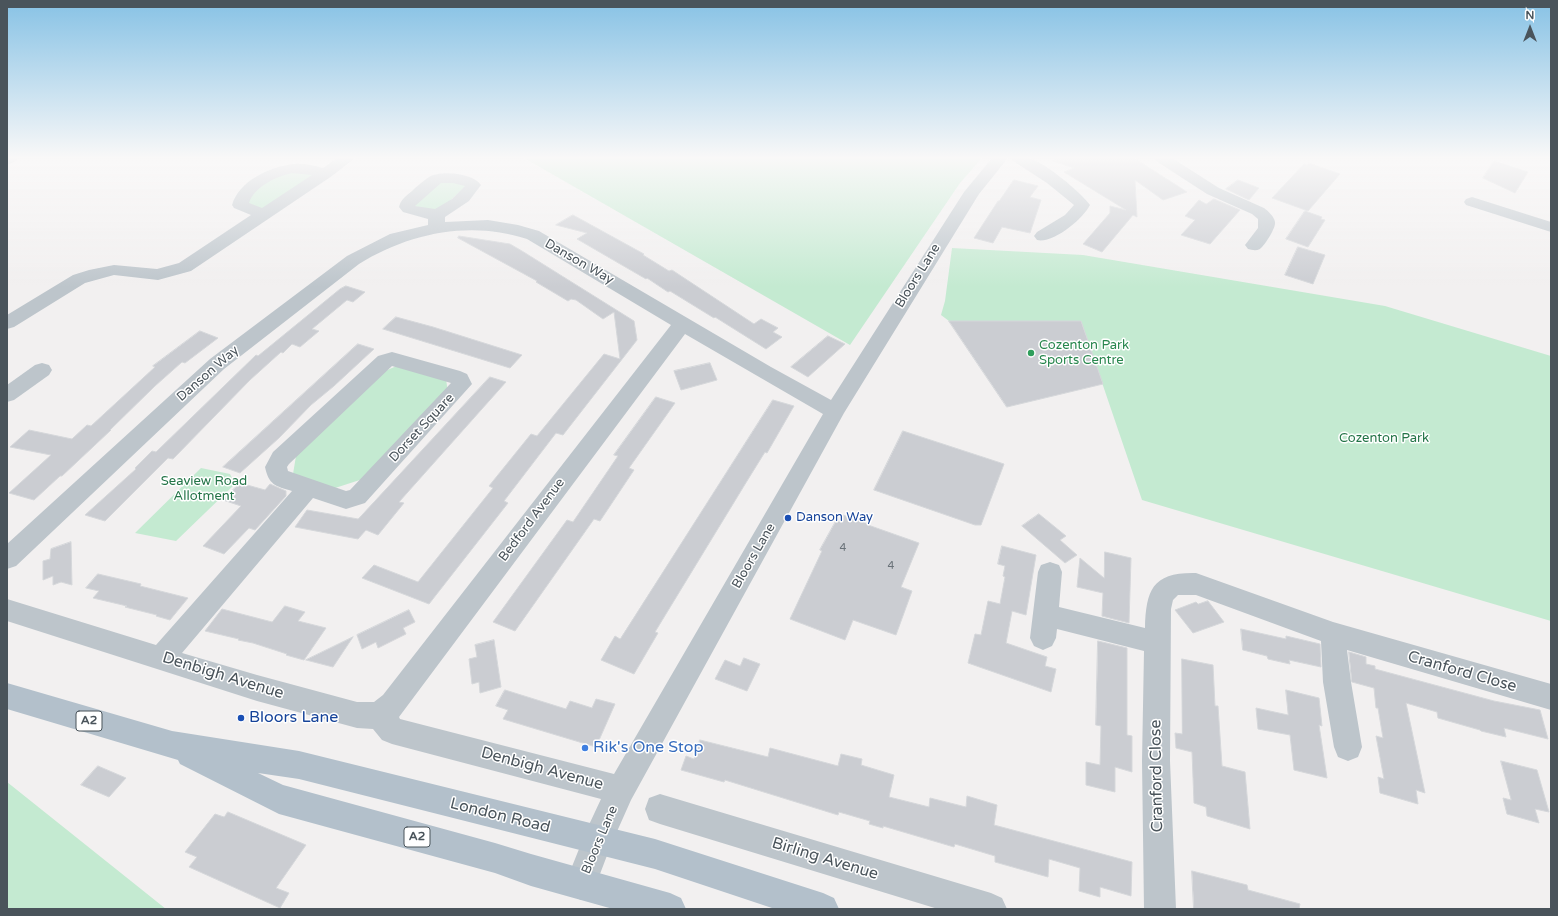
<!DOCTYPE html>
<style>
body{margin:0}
#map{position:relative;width:1558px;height:916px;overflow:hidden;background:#f2f0f0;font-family:"Varela Round",sans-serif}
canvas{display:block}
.frame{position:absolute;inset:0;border:8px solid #4a545b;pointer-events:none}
.north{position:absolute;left:1510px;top:8px;width:40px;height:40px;-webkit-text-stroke:3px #fff;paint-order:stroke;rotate:0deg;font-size:11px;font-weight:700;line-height:16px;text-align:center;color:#4a545b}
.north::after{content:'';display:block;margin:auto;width:14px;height:18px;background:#4a545b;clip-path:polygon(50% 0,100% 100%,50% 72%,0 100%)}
</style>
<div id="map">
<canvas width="1558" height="916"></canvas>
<div class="frame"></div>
<div class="north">N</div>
</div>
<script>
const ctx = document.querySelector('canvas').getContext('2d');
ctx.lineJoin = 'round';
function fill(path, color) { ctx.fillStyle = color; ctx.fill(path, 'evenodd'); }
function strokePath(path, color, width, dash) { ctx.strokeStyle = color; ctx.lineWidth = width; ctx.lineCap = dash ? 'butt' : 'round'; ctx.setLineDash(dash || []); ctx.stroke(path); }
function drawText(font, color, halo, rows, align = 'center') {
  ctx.font = font + ' "Varela Round",sans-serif'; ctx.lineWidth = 3; ctx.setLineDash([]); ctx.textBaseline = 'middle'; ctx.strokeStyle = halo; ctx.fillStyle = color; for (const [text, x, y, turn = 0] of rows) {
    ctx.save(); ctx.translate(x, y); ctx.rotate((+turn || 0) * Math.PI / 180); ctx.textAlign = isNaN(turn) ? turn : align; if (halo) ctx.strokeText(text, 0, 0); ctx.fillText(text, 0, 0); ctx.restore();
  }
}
fill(new Path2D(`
 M524 158H982L960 183 850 345Z
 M277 171 326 173 264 215 240 205Z
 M440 180 468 184 439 211 413 206Z
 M952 248 1083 255 1385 306 1551 356V621L1142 500 1081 321H949L941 315 945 301Z
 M399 365 446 379 448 393 369 477 332 489 293 474 297 450 378 374Z
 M201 468 230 474 235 484 176 541 135 533Z
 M7 782 166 909H7Z`), '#c4ead1');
const building = new Path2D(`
 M1054 158H1134L1187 192 1163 200 1135 180 1137 217 1133 215 1102 252 1083 244 1110 213V206L1126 210 1064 172 1074 168 1053 161Z
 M1494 161 1528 172 1515 193 1483 178Z
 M1309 163 1340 174 1308 211 1272 198 1304 164 1307 165Z
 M1014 180 1038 186 1030 197 1041 200 1030 233 1002 227 993 243 974 238 998 201H999Z
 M1238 180 1259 188 1249 200 1226 189Z
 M1214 199 1240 210 1210 244 1181 235 1195 220 1185 216 1199 200 1206 204Z
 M1305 211 1322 217 1321 219 1325 220 1308 247 1286 239Z
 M573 215 644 254 643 255 669 271 672 270 754 324 761 319 778 328 773 332 782 337 766 349 715 317 714 318 670 291 668 292 647 278 646 279 577 239 587 233 556 225Z
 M459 236 510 244 522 251 634 321 637 340 563 435 556 433 504 501 508 503 429 604 362 578 374 565 418 582 493 488 489 486 531 434 537 436 604 354 620 359 614 312 603 319 576 300 571 299 568 301 536 282 537 281 458 238Z
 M1298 247 1325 255 1313 284 1285 275Z
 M346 286 365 292 353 302 347 300 312 329 319 331 300 347 292 344 283 353 281 352 250 380 173 459 168 458 105 521 85 515 136 469 135 468 152 451 156 452 256 355 258 356 340 289Z
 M396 317 433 327 522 355 510 368 383 329Z
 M949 321H1081L1103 384 1007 407Z
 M200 331 218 338 185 363 182 362 155 386 110 430H111L62 476H60L34 500 9 493 51 455 10 447 29 430 72 439 87 425 91 426 155 367 153 366Z
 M828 336 845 344 808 377 791 367Z
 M358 344 374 349 334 386 311 405 279 438 240 473 223 467Z
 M710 363 717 380 681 390 674 371Z
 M490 377 506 382 399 502 404 503 378 535 366 530 358 539 295 527 307 510 358 519Z
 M656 397 675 403 629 468 634 470 600 521 594 519 515 631 493 622 567 520 573 522 618 456 614 455Z
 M773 400 794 406 767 453 765 452 747 481 655 632 658 633 634 674 601 660 615 636 620 639Z
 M903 431 1004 464 981 525H975L874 490Z
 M240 483 265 490 270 484 286 491V496L255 530 249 528 224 554 203 546 241 506 223 500Z
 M840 514 869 524 868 525 919 543 901 587 912 591 896 635 853 620 845 640 790 619 822 551 820 550Z
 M1039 514 1066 536 1060 540 1077 555 1065 563 1022 526Z
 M71 542 72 585 61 582 53 585V576L43 580V561L50 559 51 549Z
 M1002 546 1036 555 1026 615 1012 611 1006 643 1047 657 1045 666 1056 669 1051 692 968 663 975 634 981 635 988 601 1000 604 1005 577 1003 576 1005 566 998 564Z
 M1105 552 1131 558 1129 623 1102 616 1103 593 1077 587 1080 558 1104 578Z
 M98 574 141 584 140 586 188 598 170 620 156 616 157 615 125 607 127 606 93 598 99 591 86 588Z
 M1208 601 1224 622 1193 633 1175 610 1196 602 1198 604Z
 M285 606 305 612 298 621 326 628 304 660 286 655 287 654 253 643 238 640 239 639 205 631 222 609 272 622Z
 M409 610 415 622 403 628 406 634 378 648 376 642 362 649 357 635Z
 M1241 629 1286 639V636L1320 644 1321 667 1289 660 1290 664 1268 659 1267 656 1243 650Z
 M353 637 333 667 306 660Z
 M494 640 501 687 480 693 479 682 472 684 469 659 477 657 475 645Z
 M1098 641 1127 648V735L1132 736V772L1115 767V792L1086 785V762L1100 765 1101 726 1096 725Z
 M1349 652 1366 657V664L1375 666V669L1494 701 1540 710 1548 739 1504 728 1506 737 1481 731 1480 730 1438 718 1437 712 1406 703 1425 793 1416 790 1418 804 1380 793 1378 777 1384 779 1376 736 1383 738 1378 708H1376L1374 688 1352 682Z
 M744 658 760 664 747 691 715 679 725 660 740 666Z
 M1182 659 1213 665 1215 706H1218L1222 766 1245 772 1250 829 1207 816 1206 807 1194 803 1192 752 1176 748 1175 733 1182 734Z
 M505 690 566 709 570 701 592 708 596 699 615 704 596 747 503 719 508 710 496 706Z
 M1286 690 1319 698 1322 726 1319 725 1327 778 1294 770 1290 735 1258 729 1256 708 1288 715Z
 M700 740 768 757 770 748 838 766 841 754 862 759 861 765 894 775 889 797 929 807 930 798 966 807 967 796 997 805 994 825 1132 862 1131 896 1100 887V897L1079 891 1080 868 1049 859 1048 877 995 862V856L955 844 954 847 883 826V828L869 824 870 821 839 812 838 815 725 780 724 782 681 770 686 756 694 759Z
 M1501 761 1537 770 1549 812 1535 809 1539 823 1507 814 1503 798 1511 800Z
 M98 766 126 778 109 797 81 785Z
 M228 812 306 845 276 888 289 893 280 908 189 867 197 857 185 852 215 814 224 817Z
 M1192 871 1247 885 1248 890 1300 904 1299 909H1194Z`);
fill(building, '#cbcdd2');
strokePath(building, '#d5d7da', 1);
fill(new Path2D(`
 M7 158H18L16 161 7 165Z
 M337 158H355L332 176 191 271 158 280 114 275 85 283 14 327 7 329V315L73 275 89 270 114 265 157 269 179 263 251 215 234 208 232 205C239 181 269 167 293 164 303 163 313 165 323 168ZM292 173 312 175 262 208 249 203C254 187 277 176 292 173Z
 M992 158H1008L979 194 844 413 631 800 611 845 592 895 581 900 570 895 565 884 587 829 601 799 392 744 382 740 373 729 357 728 257 701 7 621V599L156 645 292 491C275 486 269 485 265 467L273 452 378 356 392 352 460 371 467 374 472 384 365 503 346 509 313 498 182 653 257 675 357 702H374L383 695 671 325 527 239C471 220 408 233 359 264L224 369 16 566 7 569V544L210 359 347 256 390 234 428 225V219L403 212 399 207C401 199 406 196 412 191 417 186 423 181 429 177 441 170 473 173 481 185L469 201 445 217V222L488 220 518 225 539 231 771 367 831 400 964 192ZM441 183H453L465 186 452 199 435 209 415 206ZM685 334 823 414 614 774 400 719 399 717ZM392 366 451 383 350 490 346 491 288 471 287 467 289 464Z
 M1011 158C1016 158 1024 157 1029 158 1043 161 1082 193 1090 205 1083 219 1053 244 1037 240L1034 236 1037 232 1065 215 1074 205 1047 183 1013 161Z
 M1154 158H1172L1219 188 1264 208C1268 211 1274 216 1275 222 1276 228 1265 245 1260 249 1256 251 1252 250 1248 249L1245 245 1258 228V219L1252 214 1207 194 1156 161Z
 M1472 197 1551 222V232L1466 205 1464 202 1466 199Z
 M42 363 49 365 52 370 49 375 14 400 7 402V385L35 365Z
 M1050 562 1059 565 1062 572 1059 607 1145 628C1146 589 1153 572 1196 573L1333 622 1551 684V710L1347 650 1351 682 1362 747 1358 757 1348 761 1338 757 1334 747 1323 682 1321 641 1196 595H1178L1173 600 1171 609 1170 761 1176 909H1144L1142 761 1144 651 1057 629 1056 638 1052 646 1043 650 1034 646 1030 638 1038 572 1041 565Z
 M660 794 991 893 1002 898 1007 909H938L660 824 649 820 645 809 649 798Z`), '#bdc5cb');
fill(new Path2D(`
 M7 683 172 731 299 751 655 839 823 893 834 898 839 909H775L655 869 299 779 258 773 283 785 495 843 531 854 670 893 681 898 686 909H613L531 886 495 873 279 814 180 764 178 760 7 709Z`), '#b3c0cb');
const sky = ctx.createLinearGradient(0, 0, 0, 287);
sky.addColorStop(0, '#87c2e5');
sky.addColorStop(0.55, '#f9f8f8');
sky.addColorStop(1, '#f9f8f800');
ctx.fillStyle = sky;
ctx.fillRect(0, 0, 1558, 287);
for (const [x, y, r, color] of [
 [1031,353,4,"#2e9e5b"],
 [788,518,4,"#1a4fb4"],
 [241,718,4,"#1a4fb4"],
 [585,748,4,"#3f7fe0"]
]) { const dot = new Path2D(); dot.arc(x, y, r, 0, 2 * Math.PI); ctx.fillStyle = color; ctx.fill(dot); strokePath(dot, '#fff', 1.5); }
drawText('11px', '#6a7279', null, [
 ["4",843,548],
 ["4",891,566]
]);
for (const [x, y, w] of [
 [89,721,26],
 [417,837,26]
]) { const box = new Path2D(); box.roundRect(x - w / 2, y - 10, w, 20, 3); ctx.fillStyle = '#fff'; ctx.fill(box); strokePath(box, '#4a545b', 1); }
drawText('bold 12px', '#4a545b', null, [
 ["A2",89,721],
 ["A2",417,837]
]);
drawText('13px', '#4a545b', '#fff', [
 ["Danson Way",579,262,30],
 ["Bloors Lane",918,276,-58],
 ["Danson Way",208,374,-41],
 ["Dorset Square",422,428,-47],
 ["Bedford Avenue",532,520,-53],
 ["Bloors Lane",754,556,-60],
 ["Bloors Lane",600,840,-67]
]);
drawText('13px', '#27864d', '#fff', [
 ["Cozenton Park",1039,346],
 ["Sports Centre",1039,361]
], 'left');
drawText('13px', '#237447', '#fff', [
 ["Cozenton Park",1384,439],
 ["Seaview Road",204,482],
 ["Allotment",204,497]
]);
drawText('13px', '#164399', '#fff', [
 ["Danson Way",796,518]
], 'left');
drawText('16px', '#4a545b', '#fff', [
 ["Cranford Close",1462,672,16],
 ["Denbigh Avenue",223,676,17],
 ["Denbigh Avenue",542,769,15],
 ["Cranford Close",1157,776,-91],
 ["London Road",500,816,14],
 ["Birling Avenue",825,859,17]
]);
drawText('16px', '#164399', '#fff', [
 ["Bloors Lane",249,718]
], 'left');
drawText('16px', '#366cbe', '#fff', [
 ["Rik's One Stop",593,748]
], 'left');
</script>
